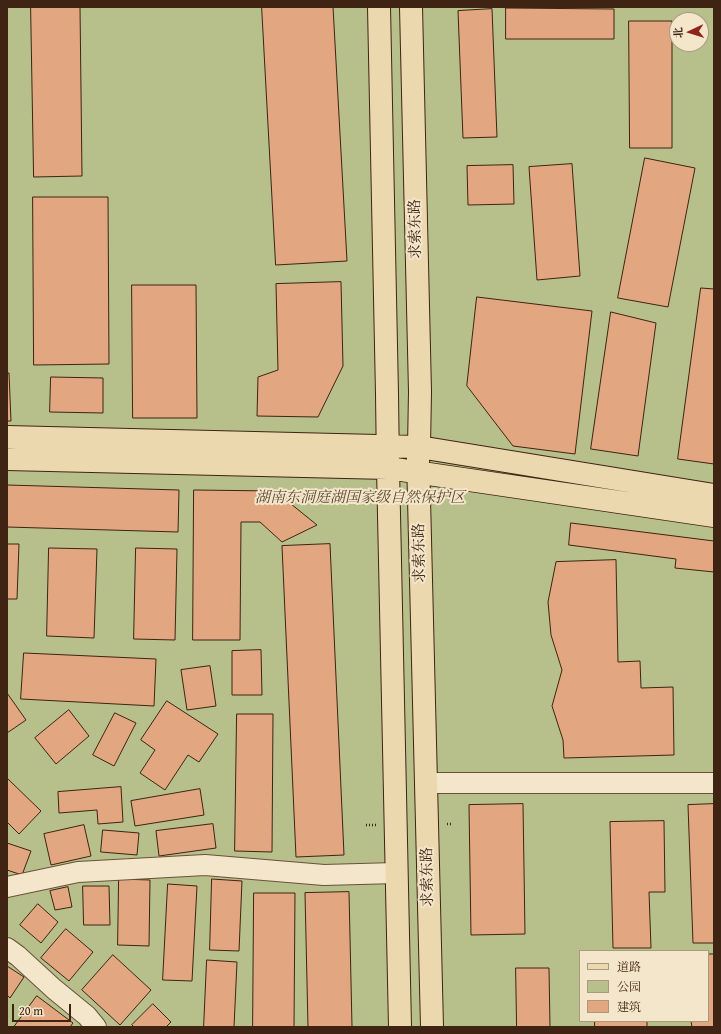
<!DOCTYPE html>
<meta charset="utf-8">
<style>
body{margin:0}
#map{position:relative;width:721px;height:1034px;overflow:hidden;background:#ecd8af;font-family:"Gentium Book Plus","Noto Serif SC",serif}
canvas{display:block}
.frame{position:absolute;inset:0;border:8px solid #3f2413;pointer-events:none}
.legend{position:absolute;left:579px;top:950px;width:130px;height:72px;box-sizing:border-box;background:#f3e6cb;border:1px solid #ab9881;margin:0;padding:5px 7px;list-style:none;font-size:12px;color:#3f2413}
.legend li{display:flex;align-items:center;gap:8px;height:20px}
.legend b{width:20px;border:1px solid #ab9881}
.north{position:absolute;left:669px;top:12px;width:40px;height:40px;box-sizing:border-box;background:#f3e6cb;border:1px solid #ab9881;border-radius:50%;rotate:266deg;font-size:11px;font-weight:700;line-height:16px;text-align:center;color:#3f2413}
.north::after{content:'';display:block;margin:auto;width:14px;height:18px;background:#8f2418;clip-path:polygon(50% 0,100% 100%,50% 72%,0 100%)}
.scale{position:absolute;left:12px;top:1004px;width:59px;height:18px;box-sizing:border-box;border:2px solid #3f2413;border-top:0;padding-left:5px;font-size:12px;line-height:14px;white-space:nowrap;color:#3f2413;-webkit-text-stroke:3px #f3e6cb;paint-order:stroke}
</style>
<div id="map">
<canvas width="721" height="1034"></canvas>
<div class="frame"></div>
<ul class="legend">
<li><b style="height:5px;background:#ecd8af"></b>道路</li>
<li><b style="height:11px;background:#b7bf8b"></b>公园</li>
<li><b style="height:11px;background:#e2a680"></b>建筑</li>
</ul>
<div class="north">北</div>
<div class="scale">20 m</div>
</div>
<script>
const ctx = document.querySelector('canvas').getContext('2d');
ctx.lineJoin = 'round';
function fill(path, color) { ctx.fillStyle = color; ctx.fill(path, 'evenodd'); }
function strokePath(path, color, width, dash) { ctx.strokeStyle = color; ctx.lineWidth = width; ctx.lineCap = dash ? 'butt' : 'round'; ctx.setLineDash(dash || []); ctx.stroke(path); }
function drawText(font, color, halo, rows, align = 'center') {
  ctx.font = font + ' "Gentium Book Plus","Noto Serif SC",serif'; ctx.lineWidth = 4; ctx.setLineDash([]); ctx.textBaseline = 'middle'; ctx.strokeStyle = halo; ctx.fillStyle = color; for (const [text, x, y, turn = 0] of rows) {
    ctx.save(); ctx.translate(x, y); ctx.rotate((+turn || 0) * Math.PI / 180); ctx.textAlign = isNaN(turn) ? turn : align; if (halo) ctx.strokeText(text, 0, 0); ctx.fillText(text, 0, 0); ctx.restore();
  }
}
fill(new Path2D(`
 M7 7H714V1027H7ZM677 20H701V44H677ZM580 951H708V1021H580Z`), '#b7bf8b');
const building = new Path2D(`
 M31 7H80L82 176 34 177Z
 M262 7H333L347 261 276 265Z
 M506 8 614 9V39H506Z
 M492 9 497 137 463 138 458 11Z
 M629 21H672V148H630Z
 M645 158 695 168 668 307 618 298Z
 M572 164 580 276 537 280 529 167Z
 M513 165 514 204 468 205 467 166Z
 M33 197H108L109 364 34 365Z
 M341 282 343 366 318 417 257 416 258 377 278 370 276 284Z
 M132 285H196L197 418H133Z
 M701 288 714 289V464L678 459Z
 M477 297 592 311 575 454 513 446 467 386Z
 M611 312 656 323 638 456 591 449Z
 M7 373H9L11 421H7Z
 M51 377 103 378V413L50 412Z
 M7 485 179 490 178 532 7 527Z
 M194 490 275 491 317 525 282 542 260 522H241L240 640H193Z
 M571 523 714 541V572L675 568 676 559 569 545Z
 M7 544H19L17 599H7Z
 M330 544 344 855 296 857 282 546Z
 M49 548 97 549 94 638 47 636Z
 M136 548 177 549 175 640 134 639Z
 M616 560 618 662 640 661 641 688 673 687 674 755 564 758 563 740 552 706 562 670 551 635 548 602 556 562Z
 M261 650 262 695H232V651Z
 M24 653 156 659 154 706 21 699Z
 M210 666 216 706 187 710 181 670Z
 M7 693 26 720 7 733Z
 M167 701 218 734 199 762 188 755 165 790 140 773 155 750 141 740Z
 M69 710 89 736 56 764 35 738Z
 M115 713 136 723 114 766 93 755Z
 M237 714H273L272 852 235 851Z
 M7 778 41 811 19 834 7 822Z
 M121 787 123 822 98 824 97 810 59 813 58 792Z
 M200 789 204 815 135 826 131 801Z
 M523 804 525 934 471 935 469 805Z
 M714 804V943H693L688 805Z
 M664 821 665 892H649L651 948H613L610 822Z
 M213 824 216 848 159 856 156 831Z
 M84 825 91 856 51 865 44 834Z
 M103 830 139 833 137 855 101 852Z
 M7 843 31 851 22 875 7 870Z
 M119 879 150 880 149 946 118 945Z
 M212 879 242 881 239 951 210 950Z
 M168 884 197 886 192 981 163 980Z
 M83 886H109L110 925H84Z
 M68 887 72 907 55 910 50 891Z
 M349 892 352 1027H308L305 893Z
 M254 893H295L294 1027H253Z
 M38 904 58 922 41 943 20 925Z
 M66 929 93 952 69 981 41 958Z
 M708 954H714V1027H692L691 1021H708Z
 M113 955 151 990 120 1025 82 990Z
 M207 960 237 962 234 1027H204Z
 M7 966 24 977 10 998 7 995Z
 M516 968H549L550 1027H517Z
 M37 996 73 1023 70 1027H14Z
 M153 1004 171 1022 166 1027H134L132 1025Z
 M595 1021H647V1027H595Z`);
fill(building, '#e2a680');
strokePath(building, '#3f2413', 1);
const minor = new Path2D(`
 M426 783H714
 M7 887 78 872 205 865 324 875 396 873
 M7 948 18 956 54 989 87 1016 96 1027`);
const major = new Path2D(`
 M379 7 387 394 388 468 400 1027
 M411 7 420 392 419 447 418 458 432 1027
 M7 437 419 447 714 495
 M7 459 388 468 714 516`);
strokePath(minor, '#6a513a', 22);
strokePath(major, '#3f2413', 24);
strokePath(new Path2D(`
 M447 824H453
 M366 825H376`), '#3f2413', 2.5, [1, 2]);
strokePath(minor, '#f3e6cb', 20);
strokePath(major, '#ecd8af', 22);
drawText('15px', '#3f2413', '#f3e6cb', [
 ["求索东路",416,229,-91],
 ["求索东路",420,553,-91],
 ["求索东路",428,877,-91]
]);
drawText('italic 15px', '#5d4b31', '#f3e6cb', [
 ["湖南东洞庭湖国家级自然保护区",360,498]
]);
</script>
